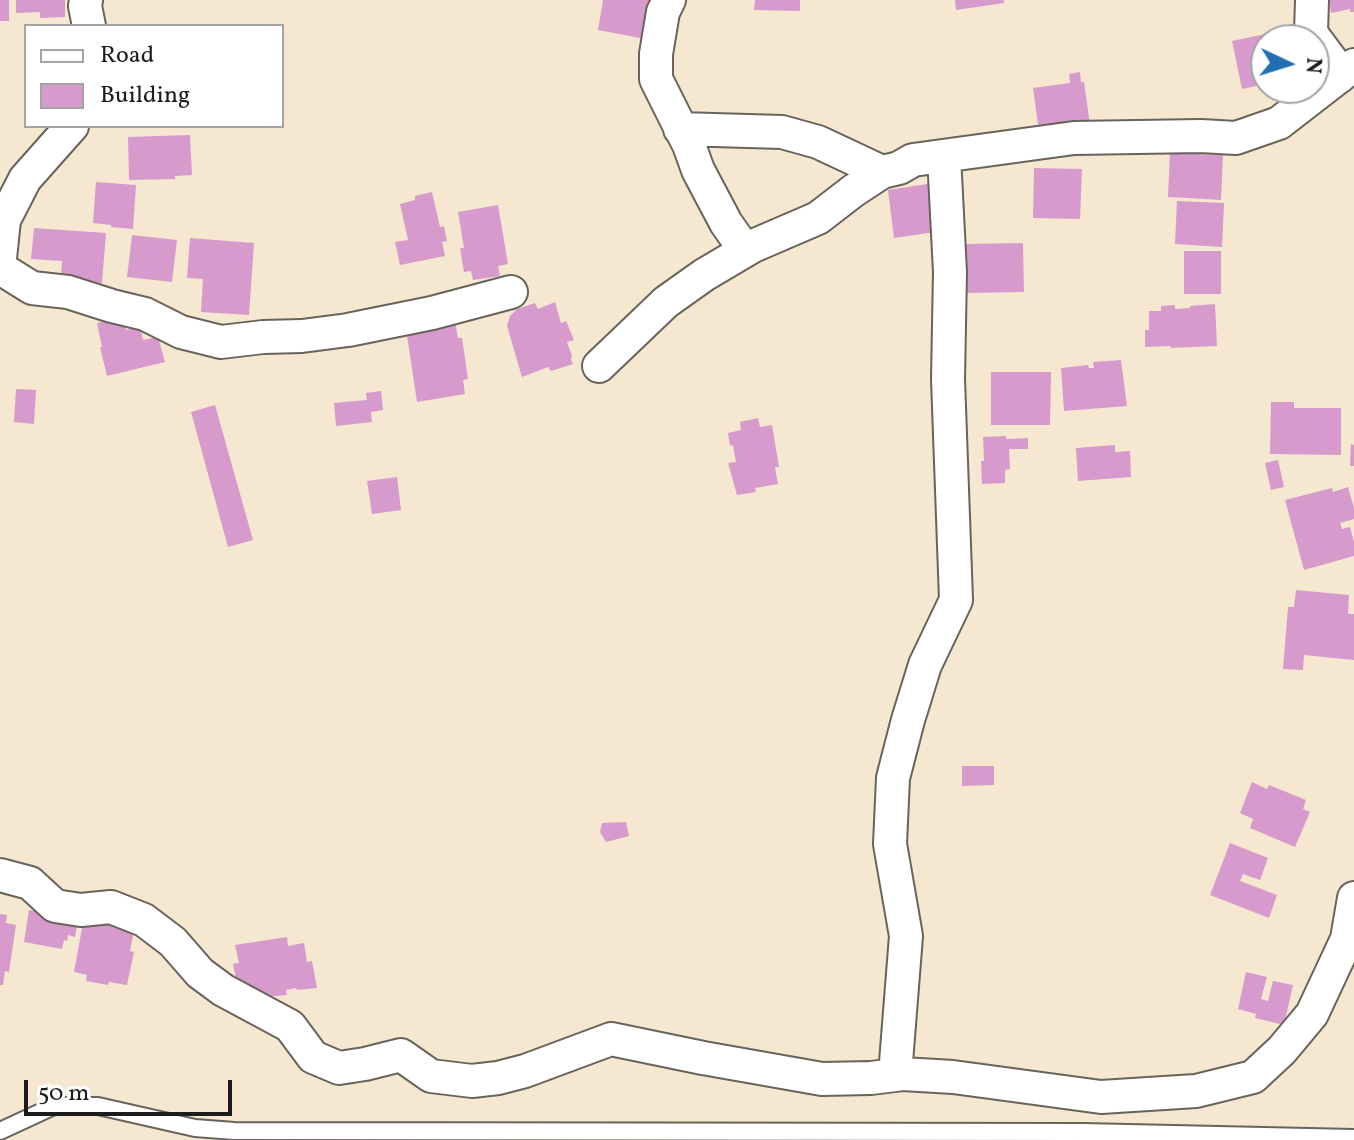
<!DOCTYPE html>
<style>
body{margin:0}
#map{position:relative;width:1354px;height:1140px;overflow:hidden;background:#f5e7d0;font-family:Vollkorn,serif}
canvas{display:block}
.legend{position:absolute;left:24px;top:24px;width:260px;height:104px;box-sizing:border-box;background:#fff;border:2px solid #a4a4a4;margin:0;padding:10px 14px;list-style:none;font-size:24px;color:#1c1c1c}
.legend li{display:flex;align-items:center;gap:16px;height:40px}
.legend b{width:40px;border:2px solid #a4a4a4}
.north{position:absolute;left:1250px;top:24px;width:80px;height:80px;box-sizing:border-box;background:#fff;border:2px solid #a4a4a4;border-radius:50%;rotate:94deg;font-size:22px;font-weight:700;line-height:32px;text-align:center;color:#1c1c1c}
.north::after{content:'';display:block;margin:auto;width:28px;height:36px;background:#1f6fb2;clip-path:polygon(50% 0,100% 100%,50% 72%,0 100%)}
.scale{position:absolute;left:24px;top:1080px;width:208px;height:36px;box-sizing:border-box;border:4px solid #1c1c1c;border-top:0;padding-left:10px;font-size:24px;line-height:28px;white-space:nowrap;color:#1c1c1c;-webkit-text-stroke:6px #fff;paint-order:stroke}
</style>
<div id="map">
<canvas width="1354" height="1140"></canvas>
<ul class="legend">
<li><b style="height:10px;background:#fff"></b>Road</li>
<li><b style="height:22px;background:#d69bcc"></b>Building</li>
</ul>
<div class="north">N</div>
<div class="scale">50 m</div>
</div>
<script>
const ctx = document.querySelector('canvas').getContext('2d');
ctx.lineJoin = 'round';
function fill(path, color) { ctx.fillStyle = color; ctx.fill(path, 'evenodd'); }
function strokePath(path, color, width, dash) { ctx.strokeStyle = color; ctx.lineWidth = width; ctx.lineCap = dash ? 'butt' : 'round'; ctx.setLineDash(dash || []); ctx.stroke(path); }
fill(new Path2D(`
 M0 0H9V21H0Z
 M16 0H65V17L40 18V12L16 13Z
 M603 0H653L656 41 598 30Z
 M755 0H800V11L754 10Z
 M955 0H1004V3L956 10Z
 M1329 0H1354V12H1350V9L1331 13Z
 M1299 27 1302 40H1266V84L1242 89 1232 41Z
 M1080 72 1081 82H1084L1090 125 1039 132 1033 88 1070 83 1069 74Z
 M190 135 192 175 175 176V179L129 180 128 137Z
 M1170 153 1223 155 1221 200 1168 197Z
 M1034 168 1082 169 1080 219 1033 218Z
 M96 182 136 185 133 229 111 227V225L93 223Z
 M934 183 942 231 894 238 888 190Z
 M432 192 440 227 444 226 447 241 442 242 445 256 400 265 395 242 408 240 400 204 415 200V196Z
 M1177 201 1224 203 1222 247 1175 244Z
 M498 205 508 264 498 266 500 276 473 280 471 271 464 272 460 248H464L458 212Z
 M34 228 106 233 102 283 75 281 76 276 61 275 62 261 31 259Z
 M132 235 177 240 172 282 127 277Z
 M190 238 254 243 249 315 201 312 203 279 187 278Z
 M1023 243 1024 292 966 293V244Z
 M1184 251H1221V294H1184Z
 M555 302 561 323 566 321 574 340 567 342 572 356 571 360 573 364 551 371 548 367 522 377 507 326 510 316 517 309 535 303 538 309Z
 M1215 304 1217 346 1171 348V346L1145 347V330H1149V311H1161V306L1175 305V309L1190 308V306Z
 M123 317 126 330 140 327 143 340 158 337 165 362 107 376 100 347H102L97 323Z
 M455 321 458 338H462L468 379 463 380 465 394 417 402 406 329Z
 M1121 360 1127 406 1064 411 1061 368 1088 365 1089 368H1094L1093 362Z
 M991 372H1051L1050 425H991Z
 M16 389 36 390 34 424 14 422Z
 M381 391 383 410 371 412 372 422 336 426 334 403 367 400 366 393Z
 M1271 402H1294V408H1341V455L1270 454Z
 M215 405 253 540 228 547 191 412Z
 M758 418 760 427 772 425 779 467H775L778 484 755 488 756 492 737 495 728 463 736 462 733 445 730 446 728 433 741 430 740 422Z
 M1006 436V439L1028 438V449H1009L1010 469 1005 470V483L982 484 981 461H984L983 437Z
 M1351 444 1354 445V466H1350Z
 M1115 445V452L1130 451 1131 477 1078 481 1076 448Z
 M1278 460 1284 487 1271 490 1265 463Z
 M397 477 401 510 372 514 367 481Z
 M1348 487 1354 508V519L1340 523 1342 529 1350 527 1354 542V556L1304 570 1285 500 1332 488 1333 492Z
 M1296 590 1349 595 1348 614H1354V660L1304 655 1303 670 1283 669 1288 607H1294Z
 M962 766H994V785L962 786Z
 M1252 782 1267 789 1269 785 1306 800 1303 809 1310 812 1295 847 1250 828 1253 819 1240 813Z
 M626 822 629 836 606 842 600 832 602 823Z
 M1230 843 1268 858 1260 880 1243 874 1240 881 1277 895 1269 918 1210 895Z
 M29 910 78 919 75 937 68 935 67 941 64 940 62 949 24 942Z
 M0 914 7 915 6 923 16 925 9 972 5 971 3 985H0Z
 M84 917 135 926 130 951 134 952 127 985 109 982 108 985 86 981 87 975 74 972Z
 M287 937 288 946 304 943 307 962 312 961 317 988 297 990 296 988 286 990 287 995 263 997V993L256 994 245 989 246 982 237 984 233 964 239 963 235 945Z
 M1246 972 1267 977 1261 999 1268 1001 1273 981 1293 985 1284 1025 1255 1018 1256 1014 1238 1009Z`), '#d69bcc');
const lane = new Path2D(`
 M0 1131 54 1106H98L195 1128 234 1131 1083 1132 1354 1138`);
const street = new Path2D(`
 M86 0 85 6 89 26
 M669 0 663 12 656 54V79L689 145 698 170 726 223 745 250
 M1312 0 1311 33 1334 64 1339 77
 M680 129 782 132 818 142 882 172
 M0 258 4 220 25 179 72 126
 M0 268 32 288 68 292 112 306 145 314 181 332 221 342 263 337 302 336 348 330 432 313 511 292
 M599 366 666 302 704 275 753 246 818 218 853 191 882 172 899 168 913 160 1074 138 1201 136 1236 138 1279 123 1354 65
 M0 875 30 883 55 906 81 910 111 907 144 920 173 942 200 973 223 990 290 1026 313 1057 339 1068 365 1064 401 1055 431 1076 472 1081 498 1078 525 1071 611 1039 703 1058 822 1079 871 1078 903 1074 953 1077 1101 1097 1196 1091 1253 1077 1282 1050 1312 1014 1347 939 1354 898
 M895 1075 906 936 890 844 893 778 908 720 925 665 956 600 948 379 950 272 944 156`);
strokePath(lane, '#68635b', 20);
strokePath(street, '#68635b', 36);
strokePath(lane, '#fff', 16);
strokePath(street, '#fff', 32);
</script>
